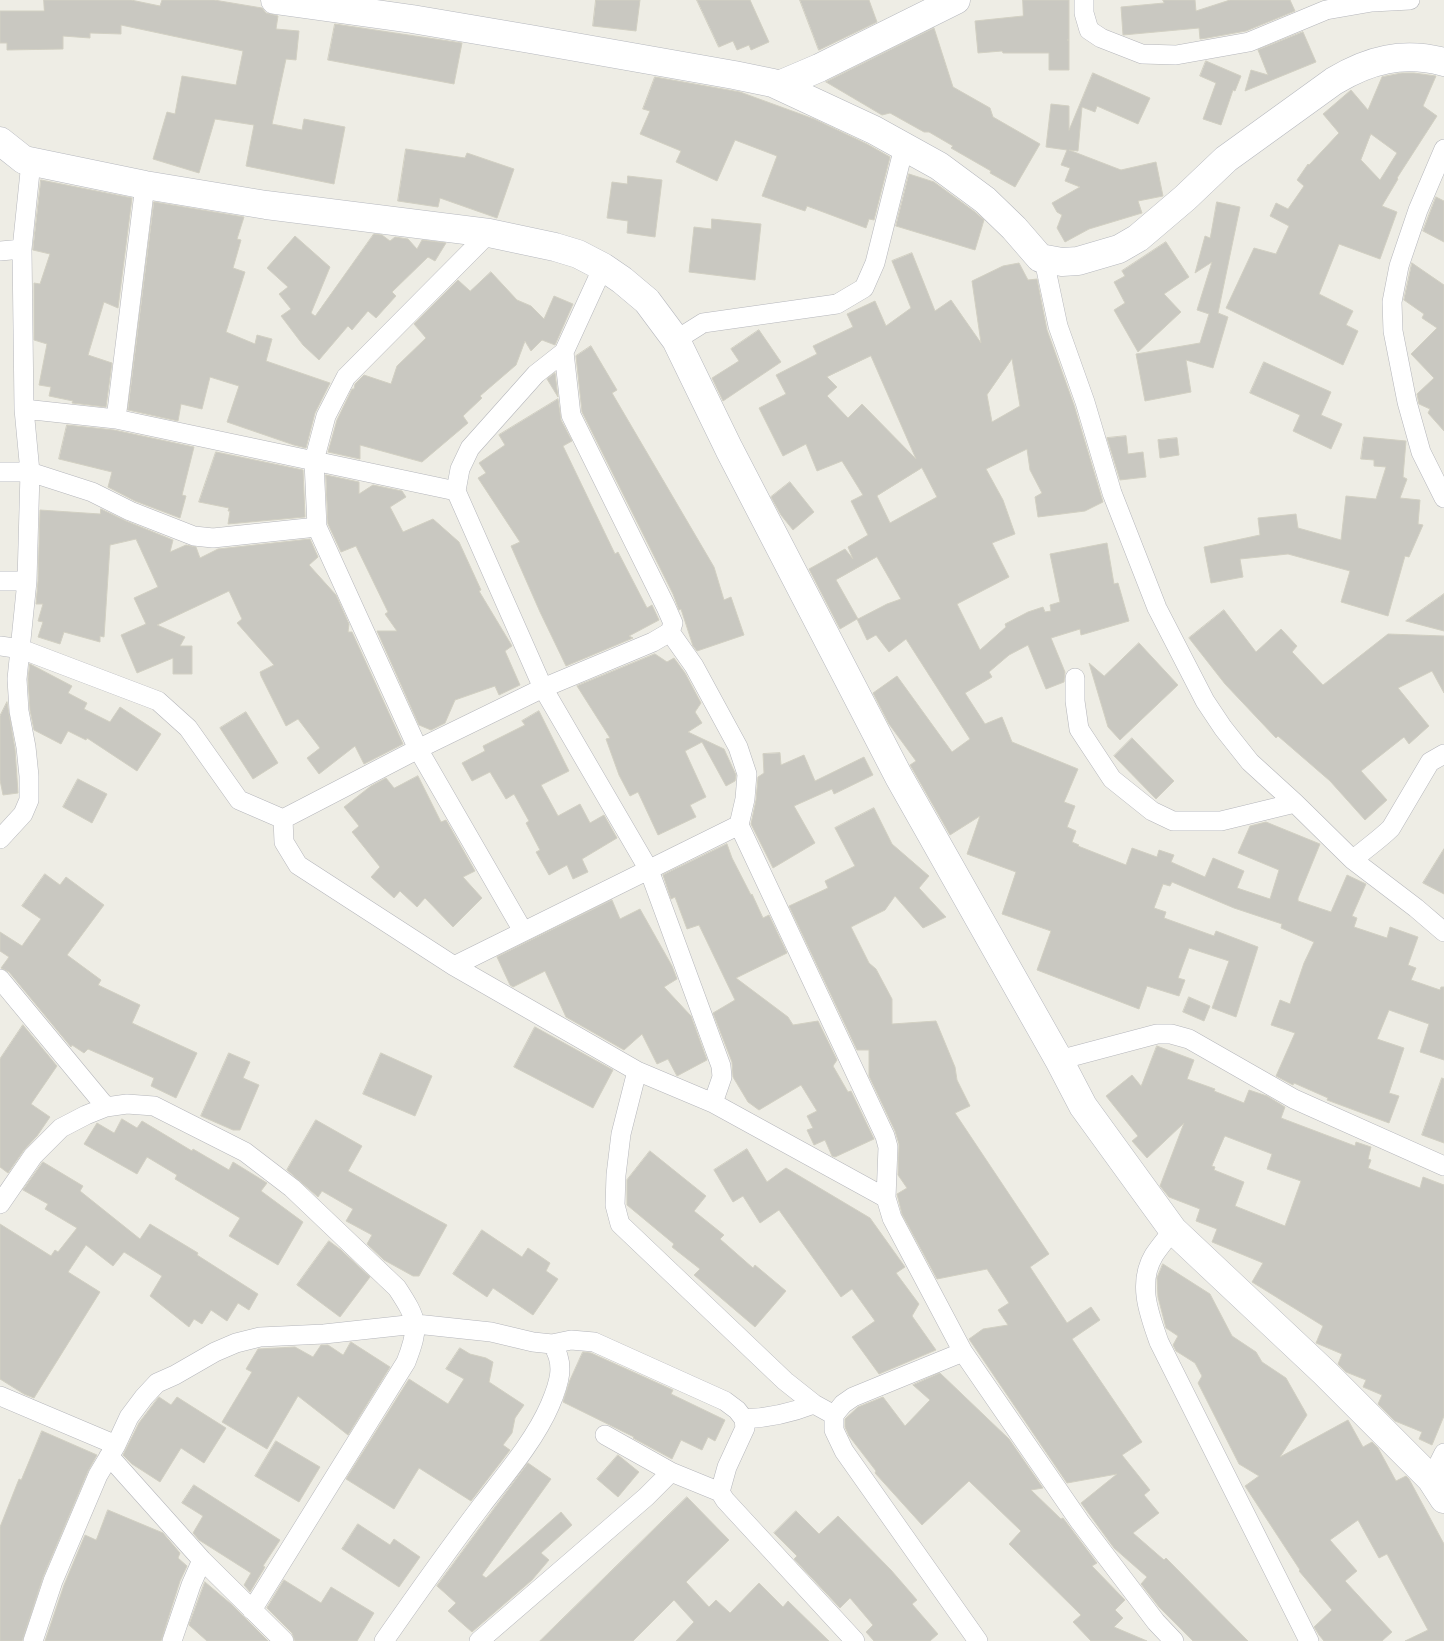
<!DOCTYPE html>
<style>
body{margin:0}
canvas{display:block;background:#eeede5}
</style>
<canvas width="1444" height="1641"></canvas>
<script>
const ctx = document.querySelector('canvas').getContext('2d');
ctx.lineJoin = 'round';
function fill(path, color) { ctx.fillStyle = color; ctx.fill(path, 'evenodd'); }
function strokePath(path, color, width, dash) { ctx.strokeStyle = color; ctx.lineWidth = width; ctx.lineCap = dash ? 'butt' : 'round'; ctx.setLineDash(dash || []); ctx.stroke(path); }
const building = new Path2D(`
 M44 0H131L160 6 162 0H214L262 8 266 13 278 16 276 29 299 31 296 60 286 59 272 124 302 130 304 119 345 127 334 184 246 166 254 125 215 119 199 173 153 159 167 112 175 114 182 76 236 85 243 51 121 25V34L90 33V38L63 36V49L7 50V43H0V11H44Z
 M596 0H640L636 31 593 26Z
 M697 0H750L769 42 751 50 749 45 737 50 733 41 719 47Z
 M800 0H869L877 22 819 50Z
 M1023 0H1069V40H1067H1069V70H1049V53H1003L1002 51 978 53 975 21 1023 16Z
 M1163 0H1195L1196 11 1230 0H1290L1295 11 1246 31 1207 38 1200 39 1199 28 1123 35 1121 7 1164 3Z
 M335 24 462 43 454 84 328 60Z
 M934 28 953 87 990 108 993 117 1040 144 1015 187 990 173 991 171 951 148 953 146 929 132H924L890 113 882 115 826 82Z
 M1303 32 1316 62 1245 91 1251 70 1268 75 1258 50Z
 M1206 61 1241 76 1235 91 1233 90 1221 125 1203 119 1216 83 1200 76Z
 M1093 73 1150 98 1138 124 1097 106 1095 112 1082 107 1078 151 1069 150 1121 170 1156 162 1163 196 1138 201 1142 213 1089 229 1065 242 1057 228 1062 215 1057 212 1052 203 1080 187 1065 181 1070 168 1061 165 1067 150 1046 147 1051 104 1069 106V130Z
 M1402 73H1414L1436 76 1423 106 1437 116 1397 178 1398 179 1382 206 1397 212 1380 259 1339 244 1319 294 1353 311 1346 325 1358 331 1343 365 1226 308 1254 248 1276 254 1289 226 1270 216 1276 203 1288 209 1304 186 1297 180 1308 164 1309 165 1339 133 1323 114 1351 90 1368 110 1382 77ZM1371 134 1397 153 1380 180 1361 160Z
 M655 77 740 92 814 119 867 144 890 157 874 220 869 219 866 228 807 206 805 211 762 196 777 156 735 140 717 181 676 162 681 151 640 134 650 111 643 109Z
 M406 149 465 158 467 153 514 169 497 218 440 198 438 207 398 201Z
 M909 174 934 182 975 212 984 220 975 250 896 226Z
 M628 176 662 180 655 237 627 233 628 221 607 218 612 182 627 184Z
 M41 180 132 198 118 308 104 302 88 355 112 363 106 407 72 403 73 401 49 396 51 387 39 385 47 344 34 340V283L40 284 50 254 33 250Z
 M1436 197 1444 201V242L1423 231Z
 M154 202 244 217 237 239 241 240 233 268 245 272 226 332 255 344 257 335 272 339 266 361 330 383 315 413 306 448 294 445 227 422 239 386 210 377 202 409 181 404 178 421 128 410Z
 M1217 202 1240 207 1218 313 1228 317 1213 368 1186 360 1191 392 1145 401 1136 354 1200 343 1209 314 1197 310 1212 262 1195 273 1205 236 1210 238Z
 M712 219 761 224 755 280 689 272 694 227 711 229Z
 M374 234 382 235 390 241 395 237 408 239 417 249 422 240 446 243 435 261 428 257 392 292 396 296 376 318 368 311 352 330 348 326 319 360 303 345 281 316 291 309 279 294 288 287 267 268 295 236 330 267 311 313 315 316Z
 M1166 242 1189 277 1164 294 1181 312 1138 352 1114 310 1125 303 1114 282 1125 276 1122 271Z
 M912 253 935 311 951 300 981 343 972 281 1003 266 1019 263 1028 280 1037 279 1047 330 1074 405 1103 502 1085 511 1038 517 1035 497 1042 493 1030 470 1027 449 986 469 1003 500 1015 534 992 543 1009 577 957 604 980 650 1006 627 1005 624 1028 612 1043 607 1045 612 1051 611 1050 605 1060 602 1050 554 1107 543 1114 584 1118 583 1129 621 1081 635 1080 629 1051 638 1065 672 1064 682 1046 689 1028 645 1009 655 989 672 992 677 965 693 985 724 1002 717 1012 742 1078 769 1064 802 1075 806 1067 827 1076 831 1072 842 1079 845 1078 846 1126 865 1132 848 1157 857 1159 850 1174 855 1171 862 1205 877 1213 858 1244 871 1237 888 1270 899 1279 870 1238 853 1250 826 1266 822 1320 844 1298 898V901L1331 912 1347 875 1366 884 1352 916 1357 918 1354 927 1387 938 1390 927 1418 937 1408 965 1416 968 1411 980 1440 990 1441 987H1444V1060L1420 1052 1429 1024 1389 1010 1377 1039 1404 1048 1389 1093 1399 1096 1389 1123 1327 1100 1328 1098 1294 1083 1293 1085 1276 1076 1295 1033 1271 1025 1280 1000 1290 1004 1304 963 1314 942 1281 928 1282 924 1234 908 1172 882 1170 886 1163 884 1154 908 1166 912 1164 918 1214 936 1216 931 1258 947 1236 1017 1212 1008 1229 961 1189 948 1178 978 1185 980 1179 996 1147 986 1139 1009 1037 970 1051 931 1002 914 1016 872 967 854 980 816 950 835 913 770 910 765 916 761 889 724 873 693 897 676 952 752 970 739 906 639 889 652 876 635 867 640 857 619 840 629 809 569 845 549 853 559 848 547 868 535 851 501 863 495 842 461 817 471 806 444 783 456 759 408 786 394 776 375 817 354 813 346 853 327 847 314 875 301 886 326 911 308 892 261ZM871 356 916 459 862 404 848 418 827 396 837 387 827 377ZM1012 359 1020 406 992 422 987 395ZM922 468 937 497 890 523 877 496ZM877 557 901 599 887 604 858 619 836 580Z
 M1412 263 1444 285V431L1428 413 1430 409 1419 404 1417 394 1434 378 1411 354 1437 328 1422 318 1424 314 1404 300Z
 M491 272 517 300 531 306 544 319 554 296 573 304 555 345 542 340 531 351 525 341 516 365 480 396 482 398 463 416 468 423 422 462 360 445V459L328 452 337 420 352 389H354L355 384 364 375 391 384 397 366 426 338 414 324 458 280 470 291Z
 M759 330 781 362 723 401 712 378 739 361 731 349Z
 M591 346 617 390 612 393 714 567 724 600 731 597 744 635 697 651 693 646 681 609 679 610 673 594 582 412 576 356Z
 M1264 362 1331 392 1321 415 1342 424 1331 449 1293 431 1300 415 1250 393Z
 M555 373 558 397 547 379Z
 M558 399 561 420 572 441 563 446 615 554 618 552 647 608 652 605 659 620 629 636 633 638 566 666 540 612 511 546 520 542 478 478 486 473 479 463 505 445 499 435Z
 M67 425 114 430 194 447 182 495 186 496 180 518 135 501 108 487 112 472 59 459Z
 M1126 436 1128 454 1143 452 1146 477 1120 480 1107 438Z
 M1364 437 1406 441 1403 477 1407 479 1400 498 1420 500 1418 524 1423 525 1409 557 1405 556 1388 616 1341 602 1350 571 1288 554 1240 559 1243 577 1211 583 1204 547 1260 535 1258 518 1296 514 1298 528 1341 540 1346 496 1376 499 1386 467 1374 466V460L1361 459Z
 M1177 438 1179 455 1160 458 1158 440Z
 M216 452 303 470 305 517 228 524 230 511H228L229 508 199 502Z
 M326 475 359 482V494L373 485 402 491 406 497 390 507 403 532 433 519 459 542 481 590 479 591 512 646 505 651 520 685 499 695 495 686 455 700 445 723 431 730 419 725 377 631H397L385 614 388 612 356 546 341 552 328 524Z
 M790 482 814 512 793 530 781 515 771 497Z
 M101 509 126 521 173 540 170 552 186 545 196 547 200 558 218 549 310 539 318 557 309 565 336 595 349 624 348 632H352L403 744 364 764 355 746 319 774 307 758 320 748 298 719 286 726 261 676 260 672 274 665 237 623 242 619 229 591 157 625 185 637 180 646H192V674H173V658L137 673 121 635 146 624 134 598 158 587 136 539 110 545 104 637 100 636V642L64 632 60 644 38 637 43 622 38 621 43 604H36L38 581 40 510 100 514Z
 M1444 594V631L1406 621Z
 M1224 610 1256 652 1281 629 1297 646 1292 652 1323 685 1388 634 1444 636V693L1432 671 1398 688 1429 726 1409 744 1404 737 1361 771 1387 800 1365 820 1330 781 1278 736 1276 738 1225 684 1189 638Z
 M1139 643 1178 685 1120 740 1108 727 1089 663 1104 676Z
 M655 654 667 662 674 658 685 673 701 703 695 712 702 723 688 732 724 749 736 775 735 781 726 786 702 742 685 751 706 797 690 805 696 817 658 835 638 792 630 796 619 775 606 739 610 738 577 686Z
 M30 664 72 686 68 693 87 703 84 709 110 722 120 707 161 734 137 771 87 738 86 740 68 731 61 744 34 730 30 710 28 679Z
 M7 702 15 749 18 793 3 795 0 780V716Z
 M539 711 569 771 541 785 558 816 580 804 590 823 604 815 617 838 582 859 588 872 573 879 567 865 549 875 536 852 540 850 526 823 529 821 514 794 506 799 490 772 472 781 462 763 485 751 483 746 525 725 522 721Z
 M246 712 278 763 253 779 220 728Z
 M1132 738 1174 781 1156 799 1114 756Z
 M780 753 781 765 804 755 815 781 864 757 873 775 834 794 832 789 794 806 815 843 773 868 751 824 756 800 758 777 764 773 763 754Z
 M418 776 441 822 446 820 475 871 463 877 482 898 453 927 425 898 417 907 400 891 394 898 371 877 380 867 352 832 359 826 344 807 371 786 386 778 394 788Z
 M78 779 107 794 92 823 63 807Z
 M874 808 892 844 929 876 919 888 946 917 923 928 895 896 885 910 851 927 869 963 876 969 892 999V1024L936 1021 955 1067 957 1080 970 1106 955 1113 1049 1254 1030 1267 1067 1323 1091 1307 1100 1320 1072 1339 1142 1442 1122 1455 1150 1490 1144 1495 1159 1513 1133 1533 1164 1560 1166 1558 1248 1641H1193L1159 1607 1141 1584 1147 1577 1114 1548 1081 1503 1117 1474 1067 1483 969 1339 983 1329 1008 1325 998 1310 1009 1303 987 1269 937 1279 902 1214 897 1194 907 1188 898 1175 899 1144 895 1131 869 1076V1050H857L789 906 828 888 825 881 855 866 835 828Z
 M727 844 732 858 751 895 752 894 763 918 769 915 787 953 736 978 788 1017 793 1025 818 1021 837 1060 833 1066 848 1092 851 1091 874 1139 835 1157 832 1156 825 1140 814 1145 807 1130 813 1128 807 1116 817 1111 801 1085 759 1110 748 1102 733 1077 732 1062 713 1013 735 1000 699 925 687 929 675 897 671 899 663 875Z
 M1444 849V894L1423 883Z
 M45 874 60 885 66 877 104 905 67 955 101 980 98 985 140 1005 132 1023 197 1053 176 1098 151 1086 154 1078 88 1049 84 1053 72 1045 71 1047 9 972 1 968 9 957 0 951V932L22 946 41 919 22 906Z
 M612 900 620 919 640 909 672 966 677 979 664 987 691 1016 707 1060 677 1076 668 1059 657 1064 642 1034 624 1050 566 1017 545 971 513 987 510 985 497 957Z
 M1189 997 1210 1006 1204 1021 1183 1012Z
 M23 1025 57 1066 31 1104 50 1117 37 1136 24 1150 8 1173 0 1167V1059Z
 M535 1027 613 1070 593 1108 514 1067Z
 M1157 1046 1194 1060 1187 1079 1215 1089 1214 1091 1244 1103 1249 1090 1267 1096 1285 1107 1281 1118 1355 1146 1356 1142 1371 1147 1368 1159 1371 1160 1368 1168 1420 1188 1423 1177 1444 1185V1416L1432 1445 1419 1439 1422 1432 1395 1421 1378 1404 1382 1395 1363 1387 1366 1380 1346 1372 1338 1364 1342 1354 1316 1343 1323 1326 1252 1282 1263 1263 1212 1242 1217 1229 1196 1221 1200 1209 1169 1197 1160 1186 1184 1123 1147 1158 1132 1141 1138 1136 1106 1096 1132 1075 1141 1086ZM1225 1136 1272 1154 1267 1169 1301 1181 1285 1226 1235 1206 1244 1182 1214 1170 1215 1167 1212 1166Z
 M229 1053 250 1062 243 1078 259 1085 240 1130H233L201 1116Z
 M381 1053 432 1076 415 1116 363 1094Z
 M1442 1078 1444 1079V1143L1422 1135Z
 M122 1119 137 1128 142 1121 192 1151 193 1149 229 1170 233 1162 267 1183 261 1191 303 1222 278 1265 229 1236 240 1218 175 1179 177 1175 147 1157 137 1174 84 1144 97 1123 114 1133Z
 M316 1120 362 1146 348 1171 447 1225 419 1276H413L384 1260 367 1244 372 1235 346 1221 353 1209 322 1191 318 1197 287 1170Z
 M747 1149 767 1182 786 1168 870 1218 905 1267 896 1273 919 1304 912 1316 936 1350 879 1374 852 1337 875 1321 852 1289 841 1297 779 1210 760 1223 743 1196 733 1202 714 1170Z
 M650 1151 706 1196 694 1211 724 1235 720 1239 753 1268 755 1265 786 1291 755 1327 694 1275 700 1269 672 1247 674 1244 627 1205V1180Z
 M43 1162 83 1186 80 1191 140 1239 150 1224 198 1253 197 1255 258 1294 249 1310 238 1303 227 1321 211 1310 202 1324 194 1319 189 1327 150 1296 162 1276 124 1252 113 1266 86 1245 68 1272 100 1292 34 1398 24 1394 0 1379V1224L51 1256 55 1250 58 1252 77 1228 45 1209 48 1204 23 1190Z
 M482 1230 522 1257 528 1248 550 1263 546 1271 558 1279 533 1315 493 1288 487 1297 453 1274Z
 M329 1241 341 1250 370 1277 340 1317 297 1285Z
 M1163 1264 1210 1294 1232 1336 1256 1352 1262 1362 1286 1378 1307 1415 1280 1457 1348 1420 1363 1447 1372 1442 1378 1448 1396 1481 1406 1476 1409 1479 1444 1544V1641H1405L1428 1630 1387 1554 1379 1558 1358 1520 1330 1540 1357 1571 1345 1581 1392 1632 1382 1641H1324L1319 1635 1314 1627 1332 1610 1299 1571 1300 1570 1245 1486 1259 1476 1239 1464 1198 1383 1202 1376 1195 1363 1176 1351 1173 1345 1178 1336 1166 1328 1158 1297 1157 1278Z
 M351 1342 390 1367 348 1435 298 1396 267 1449 222 1422 252 1372 246 1369 258 1349 295 1347 313 1357 321 1345H328L343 1355Z
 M460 1348 470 1354 486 1358 493 1362 489 1382 524 1405 515 1418 512 1433 503 1445 510 1450 471 1501 419 1468 394 1509 346 1479 409 1379 448 1404 464 1379 446 1369Z
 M583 1352 591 1353 673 1390 671 1394 725 1420 715 1441 708 1437 702 1450 681 1440 672 1459 633 1438 634 1437 563 1402 570 1380Z
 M940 1373 1009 1439 1043 1488 1031 1490 1061 1519 1063 1518 1097 1563 1092 1566 1125 1600 1115 1610 1123 1618 1114 1627 1147 1641H1091L1073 1622 1081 1615 1009 1544 1021 1531 969 1481 922 1525 875 1473 876 1471 849 1436 845 1427V1419L858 1407 883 1397 905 1426 930 1400 913 1385Z
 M159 1397 171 1405 177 1397 226 1428 204 1463 181 1448 160 1482 132 1464 123 1455 139 1423Z
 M42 1431 97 1455 88 1471 43 1577 22 1641H0V1527L19 1479 21 1480Z
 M276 1441 320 1467 299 1502 255 1476Z
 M618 1455 639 1472 618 1497 597 1479Z
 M528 1463 551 1479 482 1575 486 1578 561 1512 572 1525 541 1553 549 1560 532 1580 472 1632 448 1611 456 1603 437 1586Z
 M194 1485 280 1540 263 1566 265 1567 250 1592 244 1585 251 1573 199 1540 193 1533 203 1516 182 1503Z
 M687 1497 729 1540 686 1582 709 1607 716 1600 730 1613 759 1583 783 1607 788 1601 829 1641H676L694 1622 674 1600 633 1641H540Z
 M108 1510 163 1533 180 1553 178 1558 187 1566 180 1581 161 1641H45L64 1585 85 1535 96 1540Z
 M796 1511 819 1534 838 1516 891 1570 917 1600 912 1604 938 1634 930 1641H874L866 1632 873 1625 850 1598 840 1608 794 1559 797 1556 774 1533Z
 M358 1524 390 1545 394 1539 420 1557 399 1587 342 1549Z
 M284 1580 321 1603 331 1587 374 1613 357 1641H295L292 1633 267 1608Z
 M205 1582 231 1604 268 1641H207L189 1625Z`);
fill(building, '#c9c8c1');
strokePath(building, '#d2d0c3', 1);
const street = new Path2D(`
 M1084 0V13L1089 30 1101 38 1142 54 1176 55 1249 42 1326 10 1372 2 1410 0
 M1444 149 1418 210 1399 266 1392 302 1393 331 1407 402 1421 452 1444 498
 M489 233 346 377 326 416 314 461 317 527 418 749 523 931
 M0 251 22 249
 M1044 260 1058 326 1085 402 1112 493 1157 608 1205 701 1223 728 1250 762 1295 803 1353 860 1416 908 1444 932
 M676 340 703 323 837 304 864 288 875 263 904 147
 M564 352 536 374 470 448 460 469 456 491 543 688 649 870 721 1066 722 1077 713 1103
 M24 409 116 419 456 491
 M116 419 145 185
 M0 472H30L92 492 130 511 194 536 213 538 317 527
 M0 581H27
 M670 632 694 666 738 747 747 774 745 799 739 825 885 1136 888 1147 886 1198 892 1218 963 1352 1080 1522 1156 1622 1174 1641
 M0 646 21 649 158 701 188 728 239 800 283 819 418 749 543 688 653 642 670 632 673 623 666 607 571 415 564 352 603 267
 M1075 678V701L1079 729 1112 779 1152 811 1173 821H1221L1295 803
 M283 819 284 842 298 865 454 966 637 1071 713 1103 886 1198
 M0 839 23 814 29 800V776L26 747 19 711 17 679 27 581 30 472 24 409 22 249 31 162
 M1353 860C1365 849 1379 840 1391 828L1430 762 1444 754
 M454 966 739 825
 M0 979 106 1107
 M1059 1060 1157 1034H1171L1189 1039 1294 1099 1444 1166
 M637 1071 621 1134 616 1175 615 1205 620 1224 785 1381 814 1404 834 1415
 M0 1204 33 1156 61 1128 86 1115 106 1107 127 1104 154 1106 245 1152 292 1188 397 1288C418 1320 420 1326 406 1362L252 1610
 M1173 1230C1167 1238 1160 1246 1154 1255 1137 1283 1149 1314 1159 1342L1309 1641
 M963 1352 853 1397 843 1404 834 1415V1430L844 1451 978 1641
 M0 1396 116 1445
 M744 1419C769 1418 791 1413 814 1404
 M605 1435 671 1472 720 1492
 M109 1456 202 1560 284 1641
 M1431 1479 1444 1453
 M33 1641 53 1581 98 1475 116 1445 129 1417 144 1397 157 1383 175 1375 215 1352 236 1343 260 1337 324 1334 416 1324 491 1332 533 1342 552 1344 571 1340 594 1342 725 1401 737 1410 744 1419 745 1428 727 1467 720 1492 725 1500 855 1641
 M172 1641 191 1585 202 1560
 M384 1641C416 1595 448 1550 482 1505 505 1475 535 1440 550 1405 559 1384 566 1364 552 1344
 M479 1641 646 1497 671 1472`);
const secondary = new Path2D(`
 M275 0 412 19 530 39 734 75 773 83 874 130 939 166 985 200 1014 228 1040 258 1062 262 1078 261 1119 249 1138 238 1185 198 1226 159 1334 81C1369 60 1403 51 1444 62
 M779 85 819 68 956 0
 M0 141 24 160 145 185 266 205 489 233 555 247 578 254 603 267 622 280 647 301 676 340 729 449 899 777 1059 1060 1083 1106 1173 1230 1325 1373 1431 1479 1444 1499`);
strokePath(street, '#b5b6bb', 20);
strokePath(secondary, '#b6b8be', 29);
strokePath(street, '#fff', 19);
strokePath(secondary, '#fff', 28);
</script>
